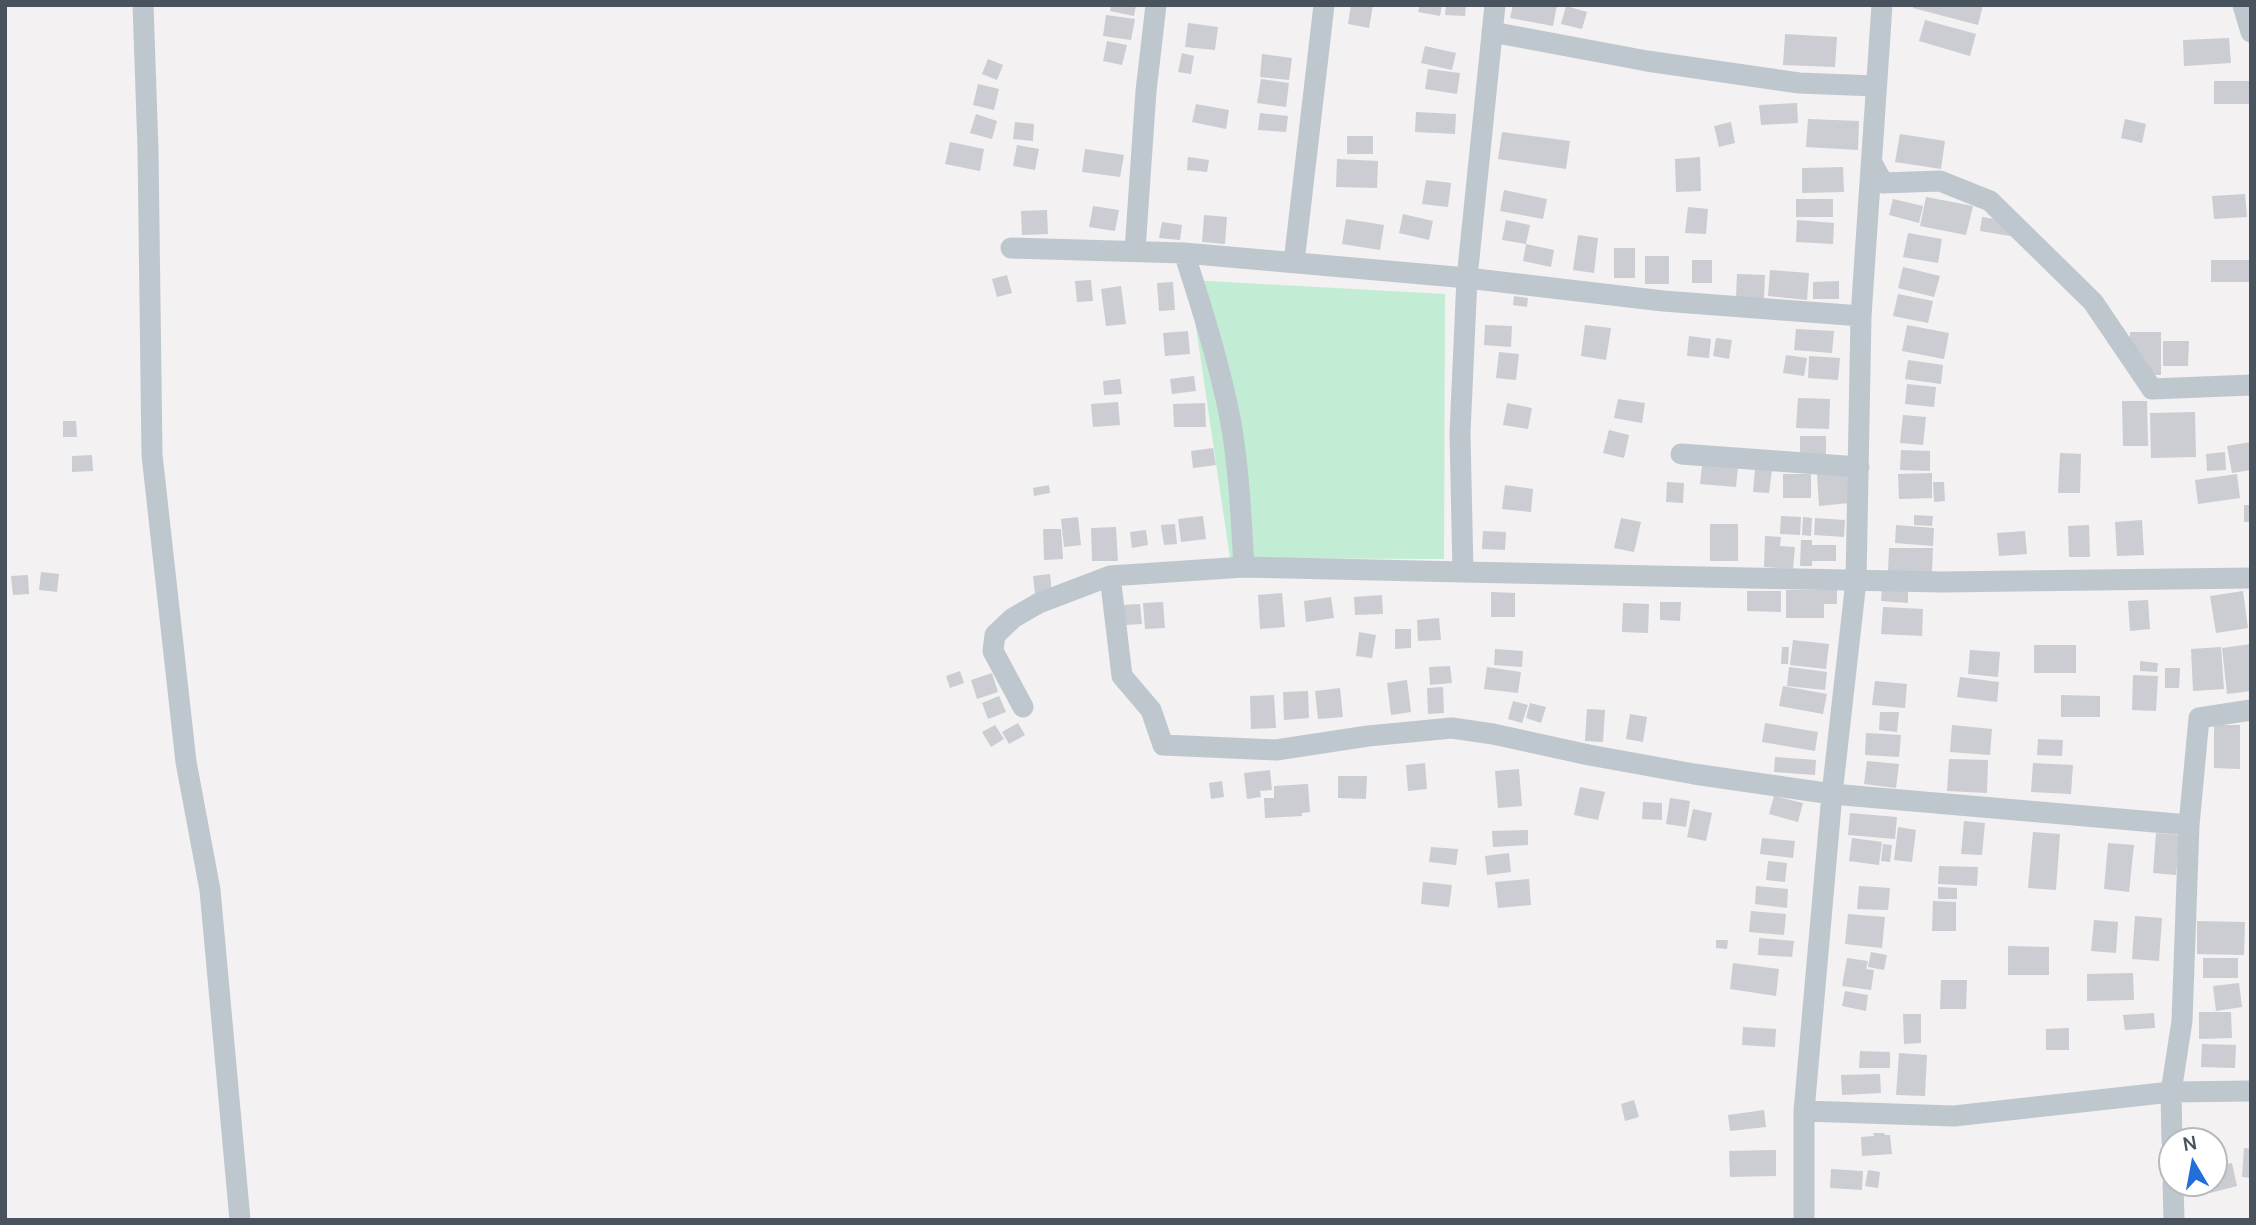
<!DOCTYPE html>
<style>
body{margin:0}
#map{position:relative;width:2256px;height:1225px;overflow:hidden;background:#f3f1f1;font-family:Manrope,sans-serif}
canvas{display:block}
.frame{position:absolute;inset:0;border:7px solid #49535d;pointer-events:none}
.north{position:absolute;left:2158px;top:1127px;width:70px;height:70px;box-sizing:border-box;background:#fff;border:2px solid #b6babe;border-radius:50%;rotate:350deg;font-size:19px;font-weight:700;line-height:28px;text-align:center;color:#49535d}
.north::after{content:'';display:block;margin:auto;width:24px;height:32px;background:#246eda;clip-path:polygon(50% 0,100% 100%,50% 72%,0 100%)}
</style>
<div id="map">
<canvas width="2256" height="1225"></canvas>
<div class="frame"></div>
<div class="north">N</div>
</div>
<script>
const ctx = document.querySelector('canvas').getContext('2d');
ctx.lineJoin = 'round';
function fill(path, color) { ctx.fillStyle = color; ctx.fill(path, 'evenodd'); }
function strokePath(path, color, width, dash) { ctx.strokeStyle = color; ctx.lineWidth = width; ctx.lineCap = dash ? 'butt' : 'round'; ctx.setLineDash(dash || []); ctx.stroke(path); }
fill(new Path2D(`
 M1189 280 1445 294 1444 559 1230 558Z`), '#c2edd4');
fill(new Path2D(`
 M1111 5H1136L1134 16 1110 11Z
 M1351 5H1373L1369 28 1348 24Z
 M1420 5H1442L1440 16 1418 12Z
 M1446 5H1466L1465 16 1445 15Z
 M1513 5H1557L1553 26 1510 18Z
 M1913 5H1983L1978 25 1913 8Z
 M1566 6 1587 12 1582 29 1561 24Z
 M1106 15 1135 19 1131 40 1103 36Z
 M1925 20 1976 34 1970 56 1919 41Z
 M1188 23 1218 27 1215 50 1185 47Z
 M1785 34 1837 37 1835 67 1783 65Z
 M2229 38 2231 63 2184 66 2183 40Z
 M1107 41 1127 45 1122 65 1103 61Z
 M1425 46 1456 53 1452 70 1421 63Z
 M1182 53 1194 56 1191 74 1178 72Z
 M1262 54 1292 58 1289 80 1260 77Z
 M988 59 1003 65 997 80 982 74Z
 M1428 69 1460 73 1457 94 1425 89Z
 M1261 79 1289 83 1286 107 1257 103Z
 M2214 81H2251V104H2214Z
 M978 84 999 89 994 110 973 105Z
 M1797 103 1798 123 1761 125 1759 105Z
 M1196 104 1229 110 1226 129 1192 122Z
 M1416 112 1456 114 1455 134 1415 132Z
 M1260 113 1288 116 1286 132 1258 130Z
 M976 114 997 121 992 139 970 133Z
 M1808 119 1859 121 1858 150 1806 147Z
 M2125 119 2146 124 2142 143 2121 138Z
 M1015 122 1034 124 1033 141 1013 139Z
 M1731 122 1735 143 1719 147 1714 126Z
 M1502 132 1570 141 1566 169 1498 159Z
 M1900 134 1945 141 1941 169 1895 162Z
 M1347 136H1373V154H1347Z
 M950 142 984 149 980 171 945 164Z
 M1017 145 1039 149 1035 170 1013 166Z
 M1085 149 1124 155 1120 177 1082 172Z
 M1188 157 1209 160 1207 172 1187 170Z
 M1700 157 1701 191 1676 192 1675 159Z
 M1337 159 1378 161 1377 188 1336 187Z
 M1843 167 1844 192 1802 193V168Z
 M1426 180 1451 183 1448 207 1422 204Z
 M1504 190 1547 199 1543 219 1500 211Z
 M2245 194 2247 217 2214 219 2212 196Z
 M1926 197 1973 206 1966 235 1920 226Z
 M1796 199H1833V217H1796Z
 M1893 199 1923 206 1919 223 1889 215Z
 M1093 206 1119 210 1115 231 1089 227Z
 M1688 207 1708 209 1706 234 1685 233Z
 M1047 210 1048 234 1022 235 1021 211Z
 M1403 214 1433 221 1429 240 1399 233Z
 M1204 215 1227 217 1225 244 1202 242Z
 M1982 217 2013 222 2010 236 1980 231Z
 M1346 219 1384 225 1380 250 1342 244Z
 M1506 220 1530 225 1526 244 1502 240Z
 M1797 220 1834 223 1833 244 1796 242Z
 M1162 222 1182 225 1180 240 1159 238Z
 M1908 233 1942 239 1938 263 1903 257Z
 M1578 235 1598 238 1594 273 1573 270Z
 M1526 244 1554 250 1551 267 1523 261Z
 M1614 248H1635V278H1614Z
 M1645 256H1669V284H1645Z
 M1692 260H1712V283H1692Z
 M2211 260H2251V282H2211Z
 M1903 267 1940 276 1934 297 1898 288Z
 M1770 270 1809 273 1807 300 1768 296Z
 M1737 274 1765 275 1764 299 1736 297Z
 M1007 275 1012 293 997 297 992 279Z
 M1091 280 1093 301 1077 302 1075 281Z
 M1839 281V299H1813V282Z
 M1173 282 1175 310 1159 311 1157 283Z
 M1121 286 1126 324 1106 326 1101 289Z
 M1898 294 1933 301 1928 323 1893 316Z
 M1514 296 1528 298 1527 307 1513 305Z
 M1485 325 1512 326 1511 347 1484 345Z
 M1585 325 1611 328 1606 360 1581 356Z
 M1907 325 1949 333 1944 359 1902 351Z
 M1796 329 1834 331 1832 353 1794 350Z
 M1188 331 1190 354 1165 356 1163 333Z
 M2130 332H2161V375H2130Z
 M1689 336 1711 339 1709 358 1687 356Z
 M1716 338 1732 340 1729 359 1713 356Z
 M2163 341H2189L2188 366H2163Z
 M1499 352 1519 354 1516 380 1496 378Z
 M1786 355 1807 358 1804 376 1783 373Z
 M1809 356 1840 358 1838 380 1808 378Z
 M1908 360 1943 365 1941 384 1905 379Z
 M1194 376 1196 391 1172 394 1170 379Z
 M1120 379 1122 394 1104 395 1103 381Z
 M1907 384 1936 387 1934 407 1905 404Z
 M1798 398 1830 399 1829 429 1796 428Z
 M1618 399 1645 403 1642 423 1614 418Z
 M2122 401H2147L2148 446H2123Z
 M1118 402 1120 425 1093 427 1091 404Z
 M1205 403 1206 427H1174L1173 404Z
 M1507 403 1532 408 1528 429 1503 425Z
 M2195 412 2196 457 2151 458 2150 413Z
 M1903 415 1926 417 1923 445 1900 443Z
 M63 421H76L77 437H63Z
 M1609 430 1629 435 1624 458 1603 453Z
 M1800 436H1826V456L1800 455Z
 M2251 442V470L2232 473 2227 446Z
 M1213 448 1216 465 1193 468 1191 451Z
 M1901 450 1930 451V471L1900 470Z
 M2225 452 2226 470 2207 471 2206 454Z
 M2060 453 2081 454 2080 493H2058Z
 M92 455 93 471 72 472V456Z
 M1702 465 1738 467 1736 487 1700 484Z
 M1755 469 1772 470 1769 493 1753 492Z
 M1847 471 1849 503 1819 506 1817 473Z
 M1932 473V498L1899 499 1898 474Z
 M1783 474H1811V498H1783Z
 M2237 474 2240 498 2198 504 2195 480Z
 M1667 482 1684 483 1683 503 1666 502Z
 M1933 482H1944L1945 501 1934 502Z
 M1049 485 1050 493 1034 496 1033 488Z
 M1505 485 1533 489 1531 512 1502 509Z
 M2244 505H2251V522H2244Z
 M1914 515 1933 516 1932 526 1914 525Z
 M1203 516 1206 539 1181 542 1178 519Z
 M1781 516 1801 517 1800 535 1780 534Z
 M1078 517 1081 545 1064 547 1061 519Z
 M1803 517 1812 518 1811 536 1802 535Z
 M1621 518 1641 522 1634 552 1614 548Z
 M1815 518 1845 520 1844 537 1814 535Z
 M2142 520 2144 555 2117 556 2115 522Z
 M1175 524 1177 544 1164 545 1161 525Z
 M1710 524H1738V561H1710Z
 M1896 525 1934 528 1933 546 1895 543Z
 M2089 525 2090 557H2069L2068 526Z
 M1116 527 1118 561H1092L1091 528Z
 M1043 529H1061L1063 559 1044 560Z
 M1146 530 1148 545 1132 548 1130 532Z
 M1483 531 1506 532 1505 550 1482 549Z
 M2025 531 2027 554 1999 556 1997 533Z
 M1765 536 1781 537 1780 546 1795 547 1793 569 1764 567Z
 M1801 540H1812V545H1836V561H1812V566H1800Z
 M1889 548H1933L1932 572H1888Z
 M41 572 59 574 57 592 39 590Z
 M1050 574 1052 592 1035 594 1033 576Z
 M28 575 29 594 13 595 11 576Z
 M1882 587 1908 588V603L1881 601Z
 M1786 590H1837V604H1824V618H1786Z
 M1747 591H1781V612L1747 611Z
 M2243 591 2248 628 2216 633 2210 596Z
 M1491 592 1515 593V617H1491Z
 M1282 593 1285 627 1260 629 1258 595Z
 M1382 595 1383 614 1355 615 1354 597Z
 M1331 597 1334 618 1306 622 1304 601Z
 M2148 600 2150 629 2130 631 2128 601Z
 M1163 602 1165 628 1145 629 1143 603Z
 M1660 602H1681L1680 621 1660 620Z
 M1623 603 1649 604 1648 633 1622 632Z
 M1140 604 1142 624 1124 625 1122 605Z
 M1883 607 1923 609 1922 636 1881 634Z
 M1439 618 1441 640 1418 641 1417 620Z
 M1395 629H1411V648L1395 649Z
 M1359 632 1376 635 1372 658 1356 656Z
 M1793 640 1829 644 1826 669 1790 665Z
 M2251 644V691L2227 694 2222 648Z
 M2034 645H2076V673H2034Z
 M1782 647H1789L1788 664H1781Z
 M2221 647 2224 689 2193 691 2191 649Z
 M1495 649 1523 651 1522 667 1494 665Z
 M1970 650 2000 652 1998 677 1968 674Z
 M2140 661 2158 663 2157 672 2140 671Z
 M1450 666 1452 683 1430 685 1429 667Z
 M1487 667 1521 672 1518 693 1484 689Z
 M1789 667 1827 672 1825 690 1787 686Z
 M2165 668H2180L2179 688H2165Z
 M960 671 964 683 950 688 946 676Z
 M992 673 998 692 977 699 971 680Z
 M2133 675 2158 676 2156 711 2132 710Z
 M1960 677 1999 682 1997 702 1957 697Z
 M1407 680 1411 712 1391 715 1387 683Z
 M1875 681 1907 684 1905 708 1872 705Z
 M1783 686 1827 694 1823 714 1779 706Z
 M1443 687 1444 713 1428 714 1427 688Z
 M1340 688 1343 717 1318 719 1315 691Z
 M1308 691 1309 718 1284 720 1283 692Z
 M1274 695 1276 728 1251 729 1250 696Z
 M2061 695 2100 696V717H2061Z
 M999 696 1006 712 988 719 982 703Z
 M1513 701 1528 705 1522 723 1508 719Z
 M1530 703 1546 707 1541 723 1526 718Z
 M1587 709 1605 710 1603 742 1585 741Z
 M1880 712H1899L1897 732 1879 730Z
 M1630 714 1647 717 1643 742 1626 739Z
 M1018 723 1025 735 1009 744 1002 732Z
 M1765 723 1818 732 1815 751 1762 742Z
 M995 725 1004 739 991 747 982 732Z
 M1952 725 1992 729 1990 755 1950 752Z
 M2214 725H2240V769L2214 768Z
 M1866 733 1901 735 1899 757 1865 755Z
 M2038 739 2063 740 2062 756 2037 755Z
 M1775 757 1816 760 1815 775 1774 772Z
 M1949 759 1988 760 1987 793 1947 791Z
 M1867 761 1899 764 1896 788 1864 784Z
 M1425 763 1427 789 1408 791 1406 765Z
 M2033 763 2073 765 2071 794 2031 792Z
 M1519 769 1522 806 1498 808 1495 771Z
 M1270 770 1272 790 1260 791 1261 797 1247 799 1244 773Z
 M1338 776H1367L1366 799 1338 798Z
 M1222 781 1224 797 1211 799 1209 783Z
 M1308 784 1310 812 1302 813V816L1265 818 1264 798H1274V786Z
 M1580 787 1605 792 1598 820 1574 815Z
 M1774 796 1803 803 1798 822 1769 814Z
 M1670 798 1690 801 1686 827 1666 824Z
 M1643 802 1662 803V820L1642 819Z
 M1693 809 1712 813 1706 841 1687 837Z
 M1850 813 1897 817 1895 839 1848 835Z
 M1964 821 1985 823 1982 855 1961 854Z
 M1898 827 1916 830 1912 862 1894 860Z
 M1528 830V845L1493 847 1492 831Z
 M2033 832 2060 834 2056 890 2028 888Z
 M2156 833 2180 835 2176 875 2153 873Z
 M1762 838 1795 841 1793 858 1760 854Z
 M1852 838 1882 842 1879 865 1849 861Z
 M2108 843 2134 845 2129 892 2104 889Z
 M1883 844 1892 845 1890 862 1881 861Z
 M1431 847 1458 849 1456 865 1429 862Z
 M1509 853 1511 872 1487 875 1485 856Z
 M1768 861 1787 863 1785 882 1766 880Z
 M1939 866 1978 867 1977 886 1938 884Z
 M1529 879 1531 905 1498 908 1495 882Z
 M1423 882 1452 885 1449 907 1421 904Z
 M1756 886 1788 889 1787 908 1755 904Z
 M1859 886 1890 888 1888 910 1857 909Z
 M1938 887 1957 888V899H1938Z
 M1933 901 1956 902V931H1932Z
 M1751 911 1786 914 1784 935 1749 932Z
 M1848 914 1885 917 1882 948 1845 944Z
 M2135 916 2162 918 2159 961 2132 959Z
 M2094 920 2118 922 2116 953 2091 951Z
 M2197 921 2245 922 2244 955 2197 954Z
 M1759 938 1794 941 1792 957 1758 955Z
 M1716 940H1728L1727 949 1716 948Z
 M2008 946 2049 947V975H2008Z
 M1871 952 1887 955 1884 970 1868 967Z
 M1847 958 1868 961 1866 969 1874 970 1871 990 1842 986Z
 M2203 958H2238V978H2203Z
 M1733 963 1779 969 1776 996 1730 989Z
 M2133 973 2134 1000 2087 1001V974Z
 M1941 980H1967L1966 1009H1940Z
 M2239 983 2242 1007 2216 1011 2213 986Z
 M1845 991 1868 995 1866 1011 1842 1006Z
 M2199 1012H2231L2232 1038 2199 1039Z
 M2154 1013 2155 1028 2125 1030 2123 1015Z
 M1903 1014H1921V1043L1904 1044Z
 M1743 1027 1776 1029 1775 1047 1742 1045Z
 M2069 1028V1050H2046V1029Z
 M2202 1044 2236 1045 2235 1068 2201 1067Z
 M1860 1051 1890 1052V1068H1859Z
 M1899 1053 1927 1055 1925 1096 1896 1095Z
 M1880 1074 1881 1093 1842 1095 1841 1075Z
 M1634 1100 1639 1117 1625 1121 1621 1104Z
 M1764 1110 1766 1127 1730 1131 1728 1115Z
 M1873 1133H1884L1885 1135H1890L1892 1154 1862 1156 1861 1137 1874 1136Z
 M2244 1148 2251 1149V1178L2242 1177Z
 M1776 1150V1176L1730 1177 1729 1151Z
 M2232 1163 2237 1186 2210 1193 2207 1183H2214V1166Z
 M1831 1169 1863 1171 1862 1190 1830 1188Z
 M1868 1170 1880 1172 1878 1188 1865 1186Z`), '#cbcdd3');
strokePath(new Path2D(`
 M143 5 148 149 152 455 186 762 210 890 240 1220
 M1495 5 1467 278 1663 301 1861 316
 M2243 5 2251 32
 M1492 32 1647 61 1799 83 1875 86
 M1872 163 1883 183 1940 181 1990 201 2093 302 2152 389 2251 385
 M1011 248 1184 253 1467 278 1460 433 1463 572 1244 567 1110 576 1039 603 1013 618 995 635 993 651 1023 707
 M1135 250 1146 91 1156 5
 M1184 253C1202 307 1219 362 1230 418 1239 466 1241 518 1244 567
 M1294 262 1324 5
 M1681 454 1859 467
 M1463 572 1942 582 2251 578
 M1110 576 1122 676 1151 710 1163 745 1276 750 1368 736 1452 728 1493 734 1589 755 1694 774 1832 794 2189 825
 M1804 1111 1954 1116 2171 1092 2251 1091
 M2172 1142 2171 1092 2182 1021 2189 825 2199 718 2251 710
 M2173 1183 2174 1220
 M1804 1220V1111L1832 794 1856 581 1861 316 1882 5`), '#bfc7ce', 21);
</script>
